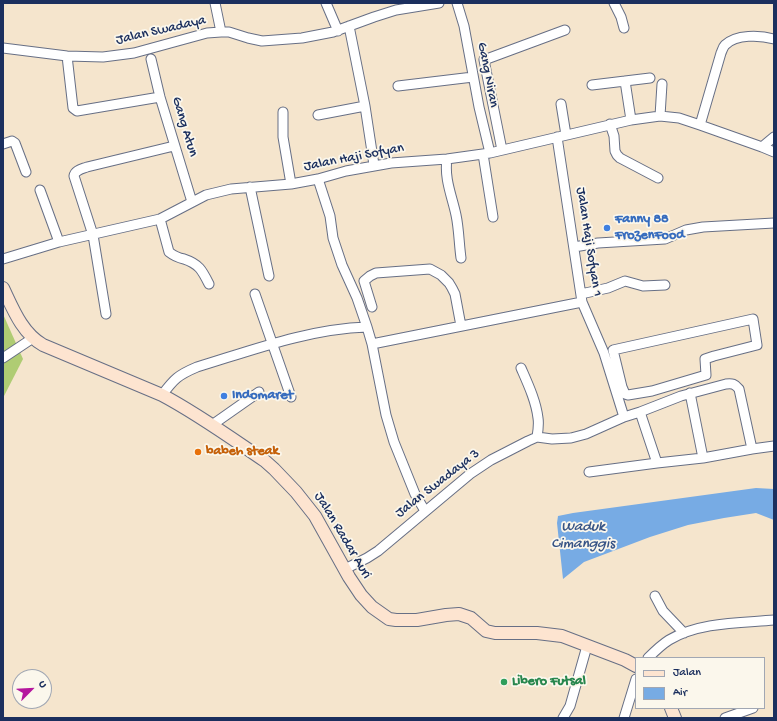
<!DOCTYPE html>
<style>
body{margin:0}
#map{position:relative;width:777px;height:721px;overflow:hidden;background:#f5e5cd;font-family:"Gochi Hand",sans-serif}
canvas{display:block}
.frame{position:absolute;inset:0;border:4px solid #1b2f5e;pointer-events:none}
.legend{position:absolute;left:635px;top:657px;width:130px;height:52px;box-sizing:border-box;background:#fbf7ec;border:1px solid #a1a7b3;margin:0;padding:5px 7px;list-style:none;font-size:12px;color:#1b2f5e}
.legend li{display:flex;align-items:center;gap:8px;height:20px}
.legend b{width:20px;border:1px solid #a1a7b3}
.north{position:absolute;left:12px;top:669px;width:40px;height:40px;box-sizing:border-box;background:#fbf7ec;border:1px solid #a1a7b3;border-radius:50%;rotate:66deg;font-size:11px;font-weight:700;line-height:16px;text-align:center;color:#1b2f5e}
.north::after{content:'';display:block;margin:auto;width:14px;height:18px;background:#b5179e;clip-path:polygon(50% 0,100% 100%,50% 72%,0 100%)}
</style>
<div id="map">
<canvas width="777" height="721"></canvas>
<div class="frame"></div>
<ul class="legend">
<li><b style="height:5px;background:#fde4d0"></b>Jalan</li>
<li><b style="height:11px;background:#77abe4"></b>Air</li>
</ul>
<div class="north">U</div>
</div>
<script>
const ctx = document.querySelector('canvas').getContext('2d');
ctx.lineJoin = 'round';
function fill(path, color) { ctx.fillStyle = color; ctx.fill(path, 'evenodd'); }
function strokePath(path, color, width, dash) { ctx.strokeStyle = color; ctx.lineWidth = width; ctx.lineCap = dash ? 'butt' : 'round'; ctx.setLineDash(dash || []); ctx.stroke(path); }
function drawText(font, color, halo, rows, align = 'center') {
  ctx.font = font + ' "Gochi Hand",sans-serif'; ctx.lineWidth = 3.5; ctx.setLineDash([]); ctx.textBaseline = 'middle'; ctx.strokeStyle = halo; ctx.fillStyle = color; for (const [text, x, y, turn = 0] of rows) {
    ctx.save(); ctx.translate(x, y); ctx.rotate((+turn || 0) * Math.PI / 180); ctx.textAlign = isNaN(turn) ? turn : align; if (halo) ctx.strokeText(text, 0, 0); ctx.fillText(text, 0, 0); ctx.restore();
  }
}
fill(new Path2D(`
 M3 314 23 359 3 398Z`), '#afcc73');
fill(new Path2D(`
 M756 488 774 489V520L756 513 724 518 688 525 650 537 584 562 563 579 557 523 558 516 573 513Z`), '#77abe4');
const street = new Path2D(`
 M215 3 221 32
 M326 3 338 31
 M457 3 464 26 479 107 490 153
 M614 3 621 17 624 28
 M349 26 365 106 374 165
 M3 48 67 56 103 57 134 53 207 33 221 32H229L248 38 262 41 302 38 333 32 374 17 396 10 439 3
 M67 56 73 108 77 111 160 97
 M151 59 160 97 192 202
 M625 81 631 120
 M592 85 650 78
 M398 86 473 77
 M561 104 566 135
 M283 112V137L291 184
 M318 115 365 106
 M660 116 662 84
 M610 124 614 136 615 151 617 155 620 158 658 178
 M700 125 721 53C722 51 723 47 725 45 736 34 760 35 774 39
 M557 137 582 302 604 353 624 417
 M3 144 12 141 15 143 26 172
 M762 147 774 152
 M502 150 484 60 565 30
 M483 154 493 217
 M447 159C444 179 452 196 456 215 459 229 459 244 461 258
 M318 179 330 216 333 238 342 265 357 298 367 327 372 344 386 415 394 442 415 494 425 511
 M250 187 269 276
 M40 190 59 242
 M160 219 169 252C174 256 179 258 184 259 199 264 202 270 209 284
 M574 247 598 243 665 239 686 230 703 227 774 223
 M3 259 59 242 160 219 206 195 231 189 291 184 318 179 346 171 391 163 447 159 490 153 631 120 660 116 679 118 700 125 762 147 774 137
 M255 294 291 397
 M581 294 608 288 625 281 643 286 665 285
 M372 307 364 281 370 276 376 273 430 269 441 275 449 283 452 288 455 294 461 326
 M106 314 93 235 74 176C75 170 82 169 87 167L174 146
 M753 319 757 345 714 356 705 359 706 375 652 391 628 395 625 394 622 387 613 350Z
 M372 344 582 302
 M3 358 33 338
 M521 368C528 384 536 401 538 418 539 424 538 431 537 437
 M690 393 703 458 752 449
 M162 395C174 379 178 375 197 367 253 350 308 329 367 327
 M640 412 657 463 703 458
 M212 425 259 392
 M589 472 657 463
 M345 569 367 558 378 551 470 474 491 460 528 441 537 437 552 439 571 438 586 434 624 417 640 412 681 396 726 384C732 383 735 384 739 389L752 449 774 446
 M655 596 663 611 684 633
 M648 658C655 651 661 645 669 640 699 622 740 623 774 620
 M563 718 570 706 587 646
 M624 718 636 679
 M725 718 753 708`);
const secondary = new Path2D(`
 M3 288C13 309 22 333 43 345L162 395C198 414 231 438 265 461L274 469 296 492 315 516 349 577 361 595 372 607 389 619 396 620H417L446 615 459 614 471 618 486 631 495 633H537L562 636 625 660 636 666
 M671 708 675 718`);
strokePath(street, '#676f85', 11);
strokePath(secondary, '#676f85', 14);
strokePath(street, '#fff', 9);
strokePath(secondary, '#fde4d0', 12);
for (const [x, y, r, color] of [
 [607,228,4,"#3f7fe0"],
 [224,396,4,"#3f7fe0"],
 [198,452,4,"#e8710a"],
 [504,682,4,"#2e9e5b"]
]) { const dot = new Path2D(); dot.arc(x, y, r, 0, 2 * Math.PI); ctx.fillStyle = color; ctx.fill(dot); strokePath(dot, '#fbf7ec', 1.5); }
drawText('14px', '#1b2f5e', '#fbf7ec', [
 ["Jalan Swadaya",161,31,-13],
 ["Gang Niran",487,75,79],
 ["Gang Atun",184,127,73],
 ["Jalan Haji Sofyan",354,158,-11],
 ["Jalan Haji Sofyan 1",588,242,81],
 ["Jalan Swadaya 3",438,484,-38],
 ["Jalan Radar Auri",342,536,59]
]);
drawText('bold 14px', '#366cbe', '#fbf7ec', [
 ["Fanny 88",615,220],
 ["FrozenFood",615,236],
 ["Indomaret",232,396]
], 'left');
drawText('bold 14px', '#c56008', '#fbf7ec', [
 ["babeh steak",206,452]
], 'left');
drawText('bold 14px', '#27864d', '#fbf7ec', [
 ["Libero Futsal",512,682]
], 'left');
drawText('italic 15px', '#375486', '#fbf7ec', [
 ["Waduk",583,528],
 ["Cimanggis",583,545]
]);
</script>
